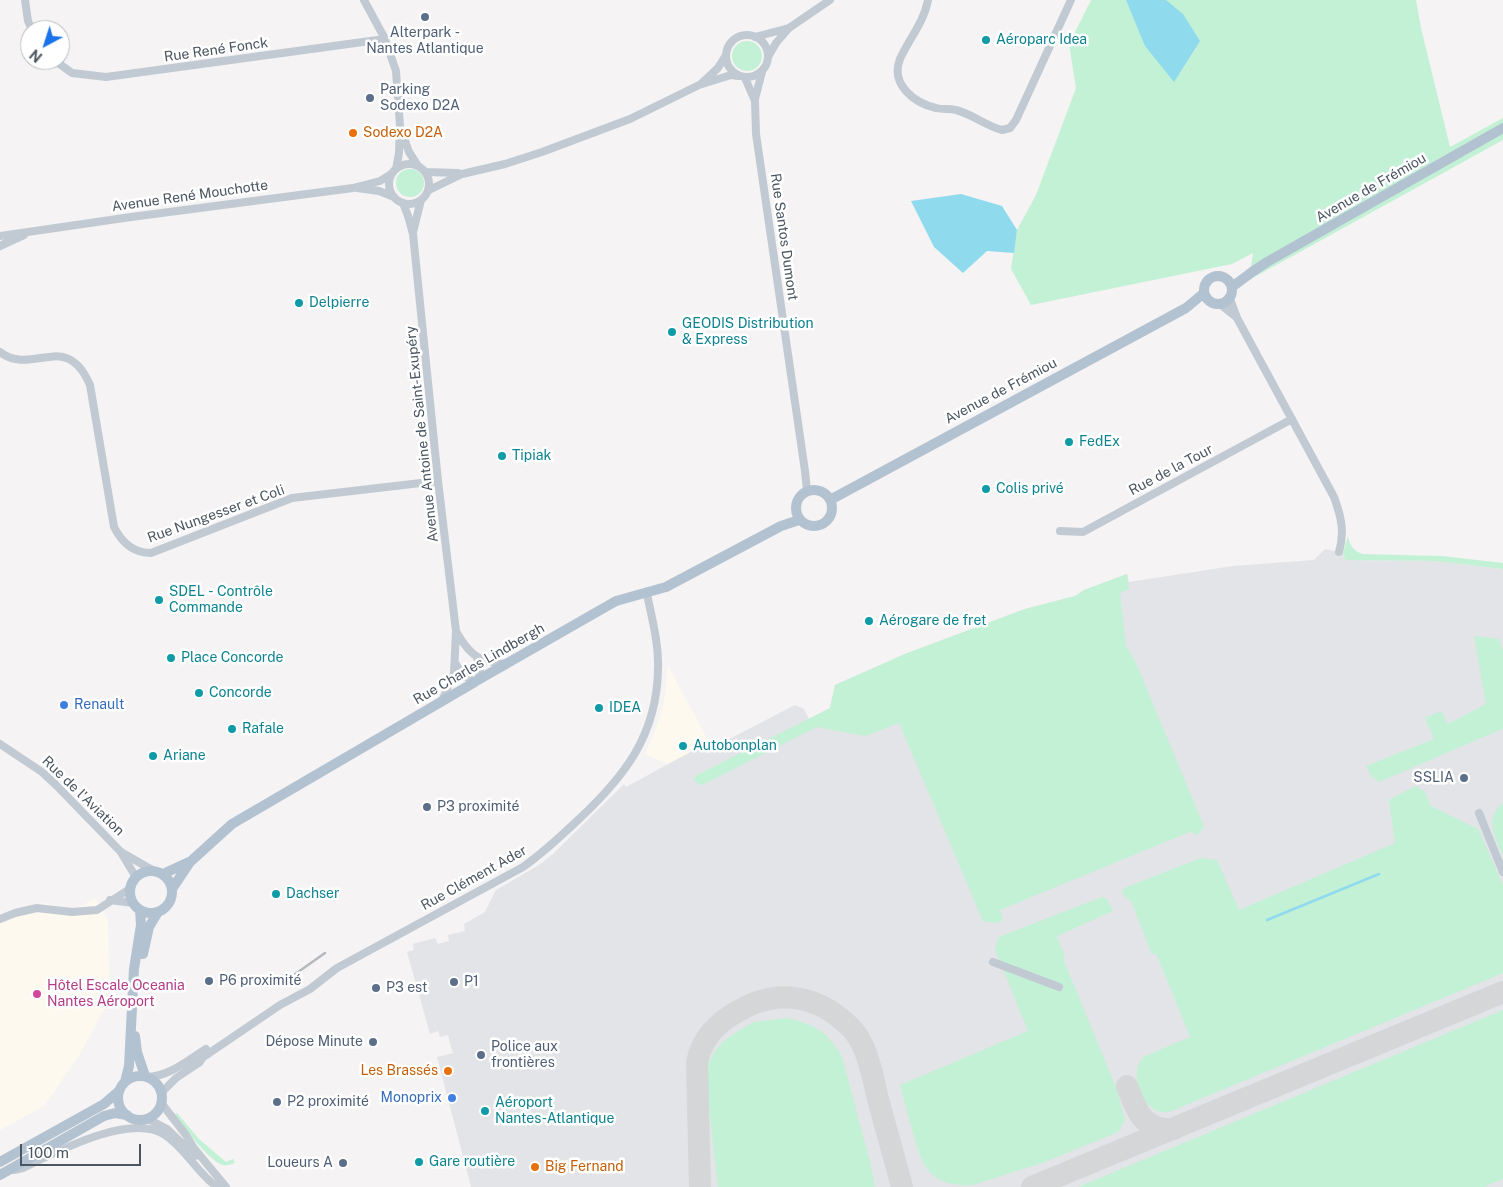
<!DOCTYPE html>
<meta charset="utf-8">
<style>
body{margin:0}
#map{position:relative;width:1503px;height:1187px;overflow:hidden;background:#f5f3f3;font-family:"Public Sans",sans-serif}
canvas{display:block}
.north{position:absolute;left:20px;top:20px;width:50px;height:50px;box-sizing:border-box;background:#fff;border:1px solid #b7bbc0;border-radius:50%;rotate:220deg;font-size:14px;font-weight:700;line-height:20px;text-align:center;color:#4a5661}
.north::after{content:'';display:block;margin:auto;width:18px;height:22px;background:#1a73e8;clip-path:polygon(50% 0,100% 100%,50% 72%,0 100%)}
.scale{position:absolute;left:20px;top:1144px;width:121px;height:22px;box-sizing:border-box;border:2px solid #4a5661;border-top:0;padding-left:6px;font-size:15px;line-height:18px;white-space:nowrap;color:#4a5661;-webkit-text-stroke:4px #fff;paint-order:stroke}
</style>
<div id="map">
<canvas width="1503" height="1187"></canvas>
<div class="north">N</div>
<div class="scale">100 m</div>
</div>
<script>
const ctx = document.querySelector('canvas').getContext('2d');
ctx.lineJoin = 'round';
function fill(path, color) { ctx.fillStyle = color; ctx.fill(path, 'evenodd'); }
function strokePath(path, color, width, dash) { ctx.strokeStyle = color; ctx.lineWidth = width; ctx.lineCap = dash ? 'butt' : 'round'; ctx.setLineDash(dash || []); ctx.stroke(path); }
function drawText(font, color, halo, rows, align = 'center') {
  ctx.font = font + ' "Public Sans",sans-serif'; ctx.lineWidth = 5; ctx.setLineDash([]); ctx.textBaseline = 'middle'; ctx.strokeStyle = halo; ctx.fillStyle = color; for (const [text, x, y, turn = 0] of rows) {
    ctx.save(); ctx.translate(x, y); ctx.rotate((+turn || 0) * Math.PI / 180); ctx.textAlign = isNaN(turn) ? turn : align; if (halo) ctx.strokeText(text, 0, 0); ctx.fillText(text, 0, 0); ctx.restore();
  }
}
fill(new Path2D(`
 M668 666 709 742 668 764 645 754 656 729 664 702Z
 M95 898 108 920 110 998 80 1054 44 1106 0 1130V916L10 910 33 905 44 903 69 909 80 907Z`), '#fdf9ef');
fill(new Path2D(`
 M1325 549 1343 553 1345 560 1435 561 1503 569V1187H471L437 1057 453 1053 451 1047 448 1035 440 1037 438 1031 430 1034 407 952 414 950 413 944 435 938 438 944 449 941 448 935 465 931 464 924 485 912 496 890 539 865 554 853 624 784 626 787 709 742 712 748 795 705 804 709 809 719 830 708 835 685 905 654 1025 609 1075 596 1084 590 1127 574 1129 582 1233 566 1314 560Z`), '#e2e4e7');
fill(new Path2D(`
 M1091 0H1416L1421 28 1450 147 1503 118V140L1249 280 1253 253 1232 264 1031 305 1011 269 1017 230 1036 195 1076 88 1069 44Z
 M732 56a15 15 0 1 1 30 0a15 15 0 1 1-30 0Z
 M396 183a14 14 0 1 1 28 0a14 14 0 1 1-28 0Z
 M1348 536C1350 546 1353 551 1363 554L1442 556 1503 563V569L1435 561 1345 560 1343 553Z
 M1127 574 1129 589 1120 593 1126 646 1136 663 1203 824V829L1196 836 1192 831 1000 910 1003 920 995 923 983 921 899 723 865 736 817 727 702 785 694 781 695 776 830 708 835 685 905 654 1025 609 1075 596 1084 590Z
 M1474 636 1499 639 1503 651V730L1502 729 1379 782 1372 777 1366 766 1434 739 1425 718 1441 711 1448 724 1486 704Z
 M1415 786 1425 792 1431 806 1478 829 1503 885V973L1169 1112C1165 1112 1160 1112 1157 1111 1139 1101 1130 1072 1143 1057L1190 1037 1156 953 1152 955 1132 903 1122 893 1124 888 1201 858 1217 860 1239 910 1395 843 1389 800Z
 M1503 803V856C1496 838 1483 818 1503 803Z
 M1102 897 1107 899 1113 911 1057 936 1064 954V961L1117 1090 1125 1120 1118 1132 1045 1162 973 1185C931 1187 923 1169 913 1133 909 1117 904 1101 900 1085L1028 1031 995 949 999 937Z
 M1503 1010V1179L1483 1187H1078Z
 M787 1018C815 1025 827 1031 842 1057L870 1162 875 1187H718L705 1071 715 1051 724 1041 738 1031 754 1022Z
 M177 1113 199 1139 226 1162 233 1159 235 1163C231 1164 228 1166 223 1165 210 1162 184 1127 174 1115Z`), '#c3f1d5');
fill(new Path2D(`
 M1126 0H1166L1183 14 1200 41 1174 82 1145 46Z
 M961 194 1002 206 1017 230 1014 253 987 251 963 273 934 247 911 201Z`), '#90daee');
strokePath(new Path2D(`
 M1267 920 1379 874`), '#90daee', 2.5);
strokePath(new Path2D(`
 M1127 1086C1137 1111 1142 1131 1174 1129
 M700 1187 697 1063C702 1034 723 1018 748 1006 779 991 813 996 840 1018 849 1025 857 1033 862 1044 870 1060 873 1078 877 1095 885 1126 894 1156 902 1187
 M1032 1187 1503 992`), '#d5d6d8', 22);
strokePath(new Path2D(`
 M25 0 28 21 32 30
 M364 0 385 39 396 71 400 126 399 153 396 169
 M928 0C924 22 909 39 900 59 890 84 914 103 936 108 943 110 949 108 956 110 972 114 986 126 1002 130L1010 128 1016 120 1071 0
 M726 56a21 21 0 1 1 42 0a21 21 0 1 1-42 0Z
 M755 37 789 28
 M768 57 776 43 789 28 830 0
 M54 60 72 73 106 77 385 39
 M745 78 755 101 756 134 805 471 807 491
 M701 84 718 68 726 55
 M755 99 762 72
 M402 132 409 152 418 166
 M389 184a20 20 0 1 1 40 0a20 20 0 1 1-40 0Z
 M426 172 458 173
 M357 188 379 191 394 197
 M429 190 462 174 505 164 542 152 630 119 699 85 731 75 738 76
 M403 203 408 216 413 234 438 481 456 631 454 673 442 701
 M413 232 421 200
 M0 236 131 217 353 188 380 181 391 174
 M0 246 24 235
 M1230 299 1237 318 1334 497C1341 516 1345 532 1339 552
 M1221 305 1236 317
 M0 352C33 377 66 329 90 385L114 527C122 543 133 553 151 553L292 498 438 481
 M1060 531 1083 532 1292 419
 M457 633C471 657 480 662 507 664
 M455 663 463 675 475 682 478 680C481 672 481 666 477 658
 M0 744 42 772 56 785 121 852 154 871
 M1479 813 1503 872
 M122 854 134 874 135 879
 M110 900 133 903
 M0 919 15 913 37 908 72 912 97 910 131 888
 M993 962 1059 987
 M148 1077C170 1076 188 1060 206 1049
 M162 1092 176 1078 200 1062 202 1058 280 1005 310 989 337 968 523 867C543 853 560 837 578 820 624 777 657 736 658 669 659 644 652 619 647 594
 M162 1104 186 1135 193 1147 226 1187
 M148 1119 167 1129 195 1156
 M14 1170 23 1168C56 1152 131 1112 165 1135 186 1149 197 1173 217 1187`), '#c1cad2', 8);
strokePath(new Path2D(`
 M1204 290a14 14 0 1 1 28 0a14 14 0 1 1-28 0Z
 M1232 287 1252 272 1267 262 1503 128
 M796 508a18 18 0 1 1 36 0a18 18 0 1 1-36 0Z
 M830 500 1186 308 1204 293
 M478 680 616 601 666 587 781 526 799 520
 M130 892a21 21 0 1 1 42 0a21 21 0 1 1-42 0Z
 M163 874 189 862
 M172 889 190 862 232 824 475 682
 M143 954 149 927 158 912
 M135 1036 137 1052 145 1076
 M118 1098a22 22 0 1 1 44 0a22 22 0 1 1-44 0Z
 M125 1082 129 1066 134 969 141 925 140 910
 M0 1162 104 1104 119 1091
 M0 1175 104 1116 115 1113 127 1115`), '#b3c2d1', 10);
strokePath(new Path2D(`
 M291 977 325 953`), '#b5b8bd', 2.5);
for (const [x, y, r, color] of [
 [425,17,5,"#5c6f8a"],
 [986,40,5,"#0f9aa8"],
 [370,98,5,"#5c6f8a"],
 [353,133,5,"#e8710a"],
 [299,303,5,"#0f9aa8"],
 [672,332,5,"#0f9aa8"],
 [1069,442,5,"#0f9aa8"],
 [502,456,5,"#0f9aa8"],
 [986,489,5,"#0f9aa8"],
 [159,600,5,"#0f9aa8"],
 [869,621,5,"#0f9aa8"],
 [171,658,5,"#0f9aa8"],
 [199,693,5,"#0f9aa8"],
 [64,705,5,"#3f7fe0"],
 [599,708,5,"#0f9aa8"],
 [232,729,5,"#0f9aa8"],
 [683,746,5,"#0f9aa8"],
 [153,756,5,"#0f9aa8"],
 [1464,778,5,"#5c6f8a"],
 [427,807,5,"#5c6f8a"],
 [276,894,5,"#0f9aa8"],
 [209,981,5,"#5c6f8a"],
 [454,982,5,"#5c6f8a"],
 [376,988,5,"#5c6f8a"],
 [37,994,5,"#d1479c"],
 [373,1042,5,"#5c6f8a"],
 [481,1055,5,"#5c6f8a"],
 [448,1071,5,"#e8710a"],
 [452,1098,5,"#3f7fe0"],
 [277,1102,5,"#5c6f8a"],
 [485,1111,5,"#0f9aa8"],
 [419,1162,5,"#0f9aa8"],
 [343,1163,5,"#5c6f8a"],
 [535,1167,5,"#e8710a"]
]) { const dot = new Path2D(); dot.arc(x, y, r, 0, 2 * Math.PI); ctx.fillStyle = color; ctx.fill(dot); strokePath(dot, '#fff', 2); }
drawText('14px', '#4e5e75', '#fff', [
 ["Alterpark -",425,33,"center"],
 ["Nantes Atlantique",425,49,"center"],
 ["Parking",380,90],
 ["Sodexo D2A",380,106],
 ["SSLIA",1454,778,"right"],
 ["P3 proximité",437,807],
 ["P6 proximité",219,981],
 ["P1",464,982],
 ["P3 est",386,988],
 ["Dépose Minute",363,1042,"right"],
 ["Police aux",491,1047],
 ["frontières",491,1063],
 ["P2 proximité",287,1102],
 ["Loueurs A",333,1163,"right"]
], 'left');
drawText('14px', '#0d838f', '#fff', [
 ["Aéroparc Idea",996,40],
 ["Delpierre",309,303],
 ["GEODIS Distribution",682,324],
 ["& Express",682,340],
 ["FedEx",1079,442],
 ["Tipiak",512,456],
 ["Colis privé",996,489],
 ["SDEL - Contrôle",169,592],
 ["Commande",169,608],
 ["Aérogare de fret",879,621],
 ["Place Concorde",181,658],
 ["Concorde",209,693],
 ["IDEA",609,708],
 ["Rafale",242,729],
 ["Autobonplan",693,746],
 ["Ariane",163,756],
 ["Dachser",286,894],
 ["Aéroport",495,1103],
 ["Nantes-Atlantique",495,1119],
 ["Gare routière",429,1162]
], 'left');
drawText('14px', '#4a5661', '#fff', [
 ["Rue René Fonck",216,50,-8],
 ["Avenue de Frémiou",1371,188,-30],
 ["Avenue René Mouchotte",190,196,-8],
 ["Rue Santos Dumont",784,237,82],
 ["Avenue de Frémiou",1001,391,-28],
 ["Avenue Antoine de Saint-Exupéry",422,434,-96],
 ["Rue de la Tour",1171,470,-28],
 ["Rue Nungesser et Coli",216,514,-20],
 ["Rue Charles Lindbergh",479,664,-30],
 ["Rue de l'Aviation",83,796,44],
 ["Rue Clément Ader",474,878,-29]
]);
drawText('14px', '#c56008', '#fff', [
 ["Sodexo D2A",363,133],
 ["Les Brassés",438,1071,"right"],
 ["Big Fernand",545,1167]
], 'left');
drawText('14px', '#366cbe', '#fff', [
 ["Renault",74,705],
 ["Monoprix",442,1098,"right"]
], 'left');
drawText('14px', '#b23c85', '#fff', [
 ["Hôtel Escale Oceania",47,986],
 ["Nantes Aéroport",47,1002]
], 'left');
</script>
